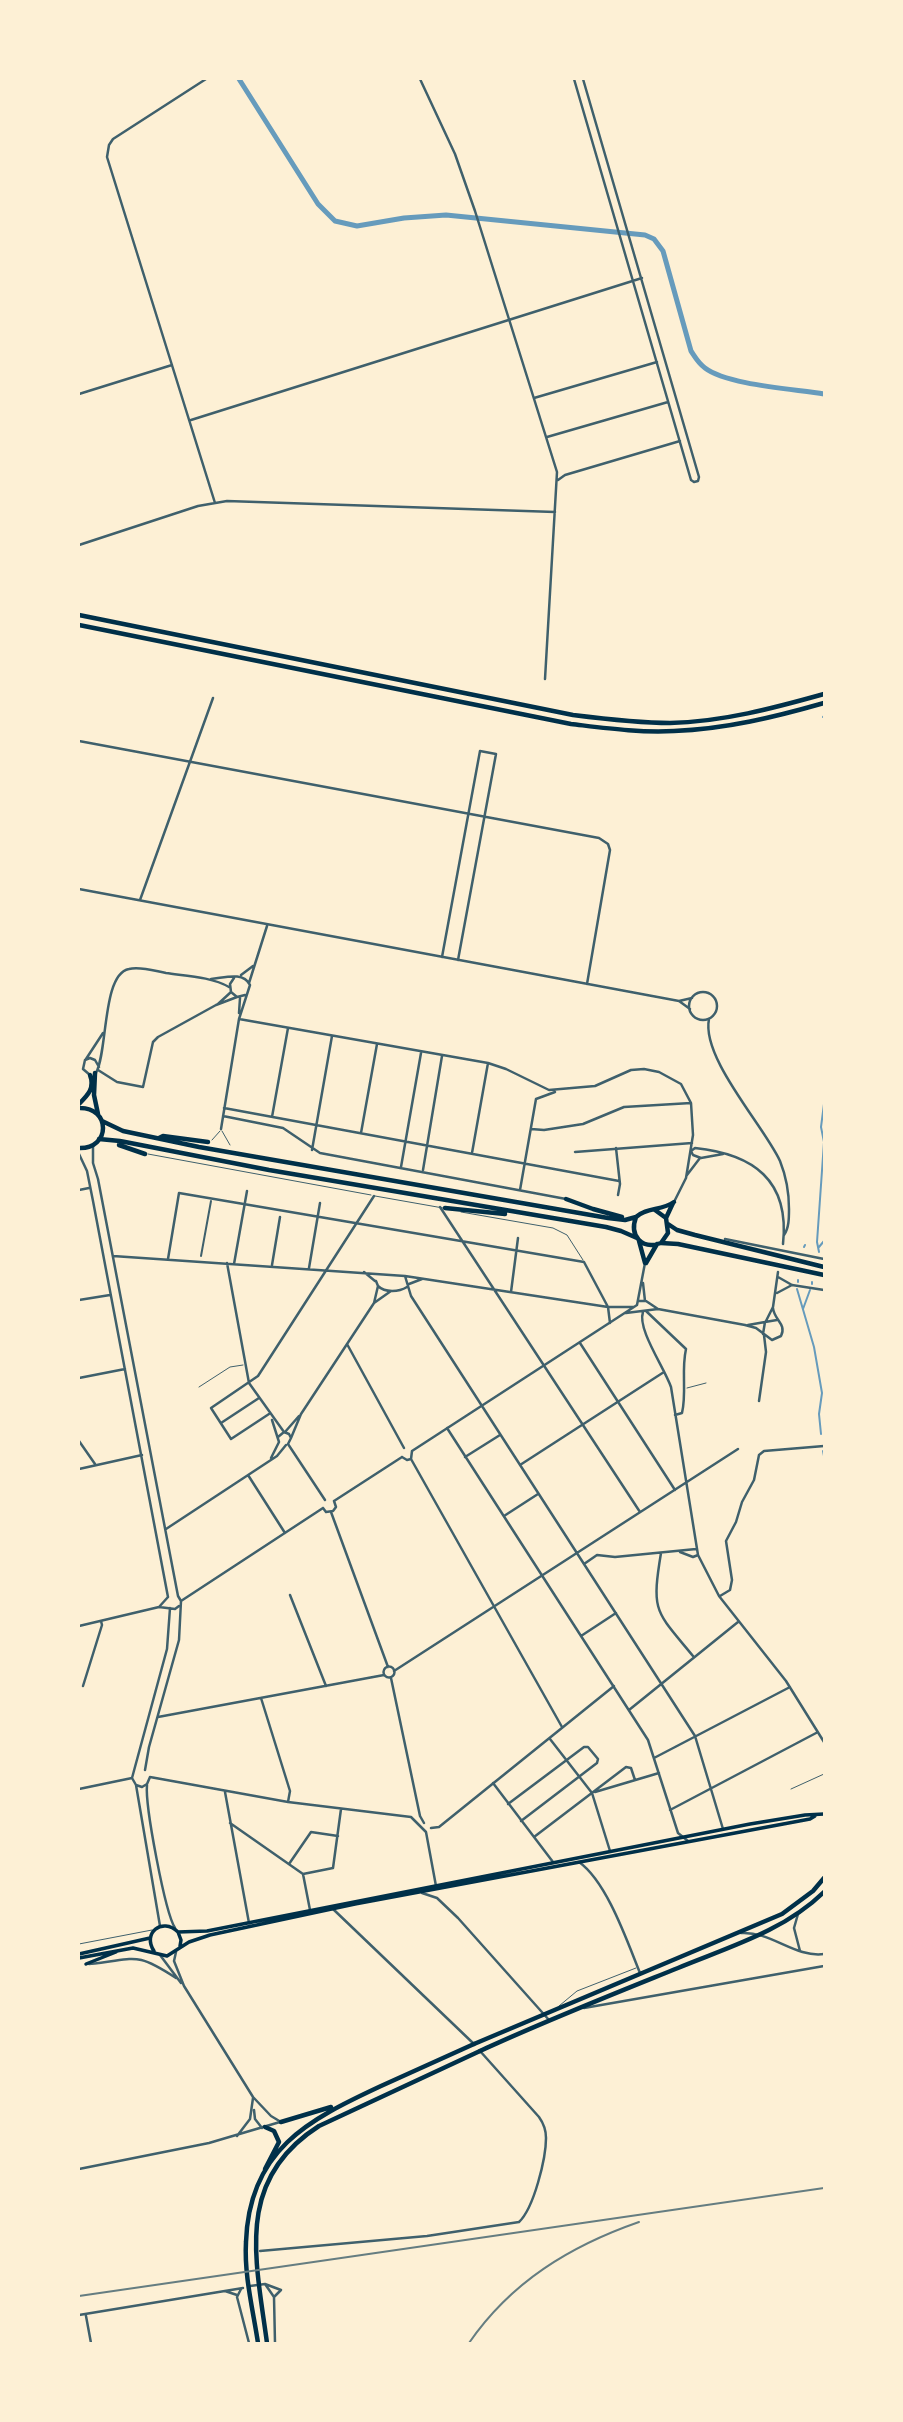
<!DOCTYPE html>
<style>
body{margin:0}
#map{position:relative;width:903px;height:2422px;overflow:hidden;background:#fdf0d5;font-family:"Source Sans 3",sans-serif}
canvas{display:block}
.frame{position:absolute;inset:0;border:80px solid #fdf0d5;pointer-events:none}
</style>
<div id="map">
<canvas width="903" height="2422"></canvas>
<div class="frame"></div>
</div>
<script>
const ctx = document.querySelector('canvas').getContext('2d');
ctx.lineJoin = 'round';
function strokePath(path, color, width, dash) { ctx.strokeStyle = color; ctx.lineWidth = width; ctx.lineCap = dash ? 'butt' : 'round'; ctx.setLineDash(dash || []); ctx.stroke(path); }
strokePath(new Path2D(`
 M823 717 824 716
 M804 1247 805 1245
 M819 1247 824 1241
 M819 1252 817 1242 824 1142 821 1127 824 1104
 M798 1282V1280
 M812 1284V1282
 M797 1289 814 1347 822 1393 819 1414 821 1434
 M803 1309 810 1290
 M823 1451 824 1456`), '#669bbc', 2);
strokePath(new Path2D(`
 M239 79 318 204 335 221 357 226 404 218 446 215 645 235 654 239 663 251 691 351C695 357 698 363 705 368 727 385 794 389 824 394`), '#669bbc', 5);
strokePath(new Path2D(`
 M222 1131 230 1145
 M212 1140 220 1131
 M148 1154 371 1195
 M375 1196 443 1208
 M461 1212 553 1228 567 1235 583 1260
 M199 1387 230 1367 243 1365
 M687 1388 706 1383
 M791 1789 824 1774
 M79 1944 152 1930
 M559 2006 577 1991 636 1968`), '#3f606c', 1);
strokePath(new Path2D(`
 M201 1256 211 1201`), '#3f606c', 2);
strokePath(new Path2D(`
 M206 79 113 139 109 145 107 157 215 503
 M420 79 455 154 475 211 557 472 545 679
 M574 79 691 480 694 482 698 481 699 477 583 79
 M79 394 172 365
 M534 398 657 362
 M191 420 642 278
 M547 437 668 402
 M558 480 565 475 680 441
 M79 545 198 506 227 501 555 512
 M79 741 599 838 608 844 610 850 587 984
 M79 889 679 1001
 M140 900 213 698
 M442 957 480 751 496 754 458 960
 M241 975 253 966
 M234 978 230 984 231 992 237 997 245 995
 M211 979C224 978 243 971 250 985L239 1019 221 1129
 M249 983 267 926
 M689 1006a14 14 0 1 1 28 0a14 14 0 1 1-28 0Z
 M218 1004 231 992
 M690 1009 679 1001 692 998
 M239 1013 240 998
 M239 1019 488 1063 506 1069 549 1090 595 1086 631 1070 644 1069 659 1072 681 1084 691 1103 693 1135 686 1178 674 1202
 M709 1019C701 1058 764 1126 780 1161 786 1176 789 1193 789 1209 789 1218 789 1228 784 1235
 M86 1059 103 1033
 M98 1070 117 1082 143 1087 153 1042 158 1037 216 1005 237 997
 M96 1073C108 1051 102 974 129 969 140 966 155 971 166 973 187 976 212 977 229 987
 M90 1075 83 1069 85 1060 90 1058 95 1060 99 1067
 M224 1108 619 1181
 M223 1116 283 1128 320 1153 566 1199
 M272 1117 288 1028
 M531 1129 544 1130 583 1124 624 1107 691 1103
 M361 1133 377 1044
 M93 1146V1163L98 1179 178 1596
 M616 1148 620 1184 618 1195
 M312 1150 332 1036
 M575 1152 692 1143
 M472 1153 488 1063
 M79 1154 87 1171 93 1201 168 1597
 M723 1154 701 1158 693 1155 691 1151 695 1148C753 1154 790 1180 783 1244
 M401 1167 421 1053
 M423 1170 442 1056
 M687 1175 700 1158
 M79 1190 89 1188
 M520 1190 536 1099 555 1092
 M440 1207 640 1512
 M725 1239 824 1259
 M113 1256 405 1276 411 1296 695 1736 723 1829
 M168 1259 179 1193 584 1262 608 1307 610 1323
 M227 1263 249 1383 284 1432
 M234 1264 247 1191
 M272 1265 280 1217
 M309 1268 320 1203
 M364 1272 375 1281
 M405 1276 608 1307H633
 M778 1277 792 1285 824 1290
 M643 1283 645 1301
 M409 1284 422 1279
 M378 1286C385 1293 399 1292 407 1287
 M511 1292 518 1238
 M777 1293 792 1285
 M79 1300 110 1295
 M639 1301H646L658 1309
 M374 1303 378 1286 376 1281
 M646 1311 686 1349C681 1371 687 1392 682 1413L675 1415
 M643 1312C637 1329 664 1367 671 1387L698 1555 719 1596 786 1681 824 1742
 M626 1313 658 1309 745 1325 756 1328 772 1340
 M766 1321 773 1307 778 1272
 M748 1325 765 1322
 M763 1334 765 1322 777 1320
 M772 1340 781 1336C787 1324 774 1320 773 1308
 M580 1343 675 1490
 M347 1344 404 1448
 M79 1378 125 1369
 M759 1401 766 1352 764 1335
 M269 1414 231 1439 211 1408 258 1376 374 1196
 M272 1420 279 1442
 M221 1423 259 1398
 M447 1428 648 1740 678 1833 688 1841
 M285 1432 299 1416
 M278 1437 284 1432 289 1434 291 1438 288 1444
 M291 1438 301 1414 374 1303 391 1291
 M79 1441 95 1464
 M288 1444 325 1500
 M412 1451 637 1305 645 1263
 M402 1457 407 1460 411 1459 412 1451
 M465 1457 500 1435
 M271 1458 279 1442
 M411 1459 562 1727
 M520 1465 664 1372
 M79 1469 142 1455
 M248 1475 285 1533
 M334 1501 402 1457
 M323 1508 326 1512 333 1511 336 1507 334 1501
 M331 1512 388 1667
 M504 1516 538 1494
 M166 1529 277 1456 286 1445
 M680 1552 693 1557 698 1555
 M661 1553C651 1613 656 1611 693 1656
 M584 1564 597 1555 615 1557 696 1549
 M290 1595 326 1686
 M720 1596 730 1590 732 1580 726 1541 736 1522 742 1502 754 1480 759 1455 764 1451 824 1446
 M181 1601 323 1508
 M159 1607 168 1597
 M79 1626 159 1607 175 1609 179 1606
 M581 1636 616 1613
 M383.5 1672a5.5 5.5 0 1 1 11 0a5.5 5.5 0 1 1-11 0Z
 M394 1671 738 1449
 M391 1678 420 1816 424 1823
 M83 1686 102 1625 101 1621
 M261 1698 290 1791 288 1802
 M629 1710 738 1622
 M158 1717 384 1675
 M550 1739 592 1793 610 1851
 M654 1758 790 1687
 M145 1770 149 1747 179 1640 181 1601 178 1596
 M150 1777 288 1802 411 1817 426 1832
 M150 1777 147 1784 142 1787 136 1785 132 1778 167 1649 170 1608
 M493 1783 553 1862
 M136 1785 160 1926
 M147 1785C145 1806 165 1912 175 1928
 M79 1789 132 1778
 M225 1792 249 1923
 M595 1792 659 1773
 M508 1804 584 1747H588L598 1759 597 1763 521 1821
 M670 1810 818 1732
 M230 1823 303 1874 310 1910
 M431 1828 439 1827 614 1686
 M426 1832 436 1886
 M534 1837 626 1767 631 1768 635 1780
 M579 1862C607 1882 627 1941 640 1973
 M289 1864 311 1832 338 1836
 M303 1874 333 1868 341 1809
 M422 1893 437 1898 458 1918 549 2020
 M333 1909 474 2044
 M798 1914 794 1928 800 1951
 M741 1933C771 1931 795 1958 824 1954
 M176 1952 174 1961 184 1986 253 2097 271 2116 281 2122
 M160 1955 181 1983
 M89 1964C136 1960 133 1950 176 1978
 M584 2008 824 1966
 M254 2110 255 2119 262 2128
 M237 2136 250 2119 253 2098
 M79 2169 209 2143 280 2122
 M260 2251 427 2236 519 2222C534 2208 546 2158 546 2138 546 2130 544 2124 539 2117L480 2051
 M265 2284 281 2290 274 2297
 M250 2286 265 2284 274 2297 275 2343
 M241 2289 237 2297 249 2343
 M225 2291 237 2295
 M79 2315 243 2288
 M86 2316 91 2343`), '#3f606c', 2.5);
strokePath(new Path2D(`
 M178 1932 181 1940 180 1946
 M154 1951C142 1933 162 1917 178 1932L207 1931 750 1824 805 1815 824 1814
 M79 1954 150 1938
 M79 1958 133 1948 167 1956 189 1942 210 1935 355 1904 810 1819 815 1816
 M86 1964 116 1952`), '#003049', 3.5);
strokePath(new Path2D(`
 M474 2044 782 1914 813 1891 824 1878
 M480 2051C545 2021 611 1995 678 1968 729 1947 784 1931 824 1892`), '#003049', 4.5);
strokePath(new Path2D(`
 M95 1073 94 1095 98 1114
 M79 1104C88 1095 95 1088 90 1075
 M79 1108C111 1107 111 1149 79 1148
 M102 1121 123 1131 199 1147 608 1218 625 1220 636 1217
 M159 1138 163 1136 208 1142
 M99 1139 120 1141 269 1170 606 1227 621 1231 637 1238
 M120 1141 119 1145 145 1154
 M566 1199 593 1209 622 1217
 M445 1208 505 1214
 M655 1210 666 1218 668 1233 661 1243C642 1250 629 1236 636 1217 647 1207 661 1211 674 1202
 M666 1218 673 1203
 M668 1224 677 1230 695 1235 824 1267
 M639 1241 645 1263
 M661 1243 678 1244 824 1275
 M646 1263 657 1244
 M281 2122 331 2107
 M265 2127 274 2131 279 2142 265 2169
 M258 2343C253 2310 244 2275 246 2242 249 2150 308 2120 381 2086 412 2072 443 2058 474 2044
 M267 2343C256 2260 234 2180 319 2126L480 2051`), '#003049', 4.5);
strokePath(new Path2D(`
 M79 615 573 715C605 719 637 723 670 723 722 722 774 708 824 694
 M79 625 571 724C605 728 640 733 674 731 726 729 775 717 824 703`), '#003049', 4.5);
strokePath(new Path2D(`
 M79 2296 824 2188
 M469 2343C511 2282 570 2246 639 2222`), '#657d81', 2);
</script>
